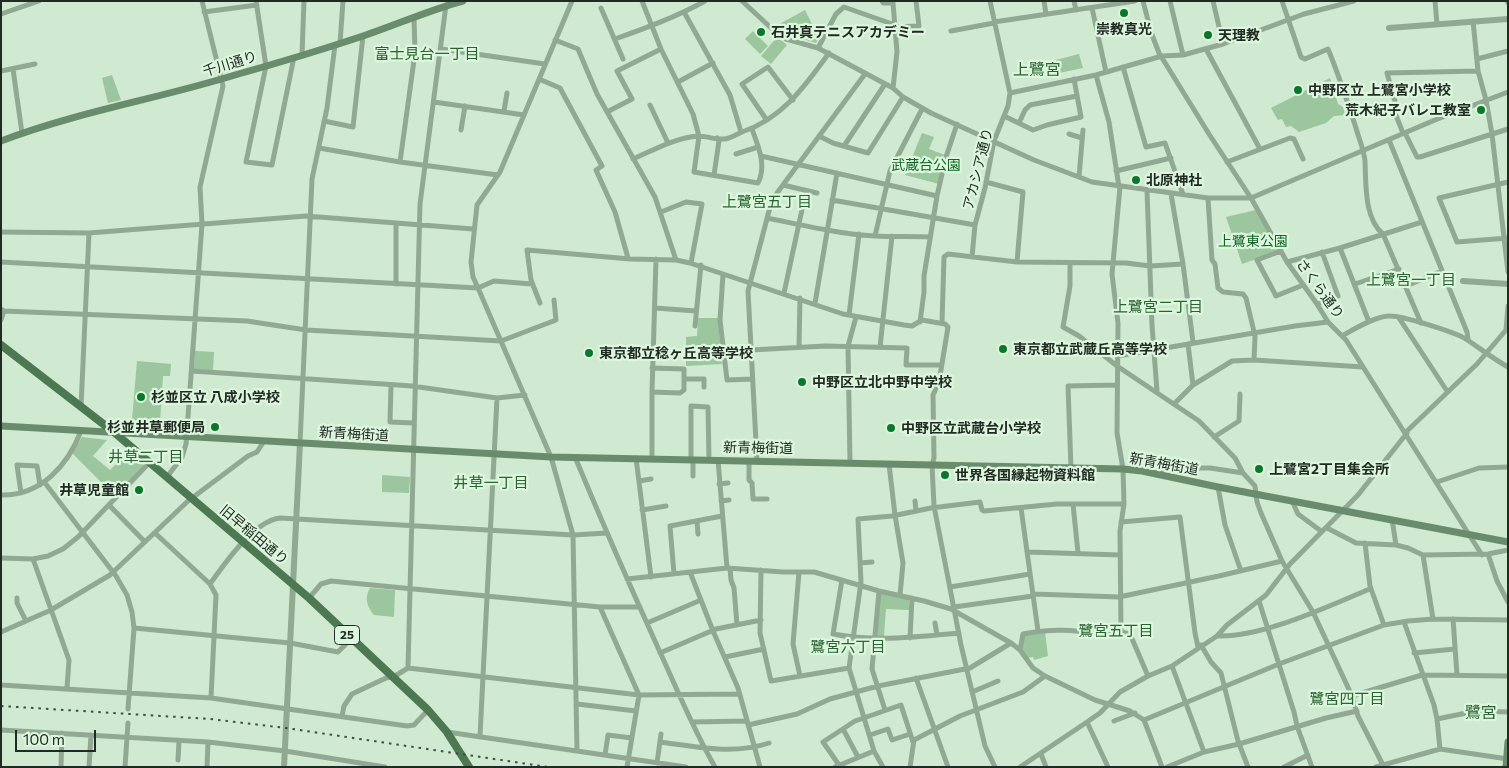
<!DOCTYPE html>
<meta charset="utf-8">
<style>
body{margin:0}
#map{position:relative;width:1509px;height:768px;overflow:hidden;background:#d0e9d1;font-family:Commissioner,sans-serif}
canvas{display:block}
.frame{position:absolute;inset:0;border:2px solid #222b23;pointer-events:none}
.scale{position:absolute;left:15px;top:730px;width:81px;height:22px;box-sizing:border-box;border:2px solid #222b23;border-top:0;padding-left:6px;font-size:15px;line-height:18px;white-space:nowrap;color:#222b23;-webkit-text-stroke:4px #ddf6de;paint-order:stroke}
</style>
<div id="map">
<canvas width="1509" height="768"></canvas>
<div class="frame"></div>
<div class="scale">100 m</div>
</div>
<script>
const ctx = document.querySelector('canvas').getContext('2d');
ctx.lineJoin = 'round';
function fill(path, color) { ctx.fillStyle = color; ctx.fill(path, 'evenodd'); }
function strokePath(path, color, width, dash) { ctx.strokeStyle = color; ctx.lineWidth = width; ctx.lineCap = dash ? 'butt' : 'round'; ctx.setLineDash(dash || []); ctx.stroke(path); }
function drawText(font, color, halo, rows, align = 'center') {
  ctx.font = font + ' Commissioner,"Noto Sans JP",sans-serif'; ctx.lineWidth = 4.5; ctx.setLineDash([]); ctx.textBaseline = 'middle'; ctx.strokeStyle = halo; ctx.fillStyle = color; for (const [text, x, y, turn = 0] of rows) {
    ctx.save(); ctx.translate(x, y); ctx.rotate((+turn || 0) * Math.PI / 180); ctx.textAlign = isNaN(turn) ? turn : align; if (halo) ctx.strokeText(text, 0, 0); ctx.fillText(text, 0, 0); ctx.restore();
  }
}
fill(new Path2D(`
 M805 10 819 38 816 43 790 35 776 26Z
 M753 31 768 46 760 54 745 39Z
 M777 37 787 45 771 64 761 56Z
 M1079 54 1083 68 1059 73 1056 60Z
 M112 75 121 100 108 103 102 78Z
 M1330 78 1338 104 1343 107 1345 115 1334 116 1326 123 1299 132 1291 126 1286 127 1282 119 1278 120 1271 108Z
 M922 133 934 137 929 149 945 155 939 184 905 175Z
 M1256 210 1279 251 1242 264 1226 217Z
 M698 318H718L722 364 686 366V337L697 336Z
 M195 351 214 352 213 370 194 369Z
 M137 361 171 364 170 376H163L160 422 132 420Z
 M82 437 107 440 93 456 110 470 128 452 144 465 115 496 72 453Z
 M382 475 410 477 409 493 382 492Z
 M370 588 395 590 394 617 374 615C367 607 364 598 370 588Z
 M880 593 909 599V610L886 609 884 636H877Z
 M1045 632 1048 656 1034 660 1033 657 1027 658 1022 649 1024 635Z`), '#9bc69e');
strokePath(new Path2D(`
 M256 1 266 66 246 162 272 165 294 57
 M572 1 500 172 477 205 471 262 473 277 478 288 551 457 573 535 577 751
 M642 1 661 49 693 114 699 136 694 172 758 183C767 165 758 146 752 129
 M742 1 769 26 786 39 818 48 893 88 903 97 931 113 1034 160 1092 182 1208 198H1251L1435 120 1508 92
 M882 1 883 3H893L897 52 893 88
 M1044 1 1046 14
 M1074 1 1076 10
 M1143 1 1151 32 1159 53 1209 134 1251 198 1287 262 1317 304 1328 322 1346 340 1482 555
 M1170 1 1183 55
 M1213 1 1223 44
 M1282 1 1301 57 1305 59 1328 49C1339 75 1347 101 1356 128 1359 139 1364 150 1365 161 1366 184 1364 218 1383 234L1421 323
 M1435 1 1437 24
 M1507 1 1508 3
 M601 8 623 59
 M1092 8 1106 72
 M204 12 257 5
 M684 12 730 95 741 132
 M1 14 39 1
 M1473 21 1478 71 1486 100 1492 134 1508 272
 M994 22 1135 1
 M895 27 919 26 916 1
 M951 31 994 23
 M615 39C646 28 676 17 705 1
 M555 40 578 49 597 94 655 197 676 260
 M340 43 343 1
 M818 48 836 14 844 7 895 25
 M441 49 545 64
 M1206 49 1260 149
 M302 55 304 1
 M1477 59 1508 51
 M1123 67 1146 147 1165 143 1183 194
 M13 69 22 133
 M1 71 35 64
 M1096 75 1109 122 1119 187
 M539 79 560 88 602 166 596 170 615 212 628 258
 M678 82 713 63
 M1010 93 1096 75 1162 56 1183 55 1223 44 1304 14 1354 1
 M434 102 524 115
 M650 105 668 143
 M504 111 507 93
 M607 112 632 99 617 71 661 49
 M1004 116 1033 130 1047 125 1081 117 1074 79
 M766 119 742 84 768 67 793 100
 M324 121 353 127 363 36
 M1019 123 1025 110 1030 105 1077 96
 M461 130 465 106
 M1403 133 1393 108 1396 105 1387 73 1478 71
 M1405 133 1417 157H1420L1508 129
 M1069 134 1082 138
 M819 136 833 143 868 153 903 97
 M1389 140 1467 332 1468 339
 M844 146 885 84
 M319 148 400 162 498 175
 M736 154 758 147
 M761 156 937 196
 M633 159C654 150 674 138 698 136 707 136 716 140 725 139 731 138 737 134 742 132 783 118 805 86 829 53
 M400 162 415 53 414 18
 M1227 162 1290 138 1294 139 1303 159
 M1116 171 1171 158
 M714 175 719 141 717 138
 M1079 177 1083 130
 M986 182 1023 192 1017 262
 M1508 182 1439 198 1457 242 1508 238
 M783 185 817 193
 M1120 187 1112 274 1118 323 1117 433 1123 469 1124 504 1120 531 1121 632
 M1147 191 1152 325 1157 391
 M1171 194 1183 264 1193 342
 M1208 198 1212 260 1215 264 1218 288 1223 292 1243 294 1246 298 1255 336 1254 360
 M832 200 975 225
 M661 212 686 202 702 204 691 263
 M767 218C802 225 839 234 875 236 893 237 912 236 930 237
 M396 223V284
 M1 232 89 233 306 216 473 229
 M875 236 890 171 922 109
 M1340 248 1369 322
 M1281 251 1257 260 1276 296 1303 285
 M972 257 975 225 985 188 994 141 1008 106 1010 93 990 1
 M1 262 478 288 494 281 532 284
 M1287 262 1340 248 1422 222
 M1070 263V286L1063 327 1079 336 1117 366 1199 421 1235 458 1243 473 1255 486 1257 502 1261 513 1282 561 1313 612 1352 696 1358 716 1384 767
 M723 274 720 320 727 380 753 379
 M1355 284 1399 269
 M1406 286 1442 271
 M784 293 806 191
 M540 303 531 280 527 250 630 259 676 260 690 263 843 314 904 325 912 326 922 320 945 324 948 327 939 382 933 395 934 458 932 465 934 506 961 645 985 746 995 767
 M815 303 837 173
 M1317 304 1338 296 1322 252
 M655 308 696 311
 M1 309 4 311 247 321 306 330 501 341 556 320 554 300
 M849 315 859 234
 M1399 318 1447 391
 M1 320 4 311
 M920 322 924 292V276L937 196 946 157 957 124
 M942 323 944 257 948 254 1017 262 1126 263 1150 266 1183 264
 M695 326 701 265
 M1342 336C1354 329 1374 317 1388 316 1401 315 1459 333 1469 341 1482 350 1494 359 1508 367
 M1188 344 1193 385
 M799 347 800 298
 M880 347 892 236
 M723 351 751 350 825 346 907 348 906 365H941
 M1118 356 1295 326 1328 322
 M192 371 412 386 497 398 525 395
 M684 379H704V387
 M391 385 390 422 414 423
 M652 392 680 393 684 390V369L652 368
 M1174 404 1193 385 1232 361 1254 360 1363 367
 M81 407 89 233
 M1406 432 1477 364 1506 330 1508 306
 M1214 437 1239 421 1240 394
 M300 443 312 179 327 108 335 45
 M575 457C602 522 630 586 659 650 677 689 693 729 715 767
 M636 458 651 577
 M652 459V392L656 259
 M691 459V406L708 407 709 460
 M718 460 727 568
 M749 461V480L752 483 753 499H767
 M757 461 748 291 769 211 777 193 865 74
 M850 463 848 346 856 317
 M889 464 895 515 903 563 900 595
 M1071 468 1068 386 1117 385
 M1157 475 1170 468H1210L1243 473
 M693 476V460
 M167 477 182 457 186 444 202 224 200 187 223 86 202 1
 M639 481 651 479
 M1437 482 1479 468 1508 467
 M45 483 116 576 127 595 132 612 134 628 128 709
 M719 484 728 483
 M1218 487 1225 525 1241 571
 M21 493 17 465 37 466 40 485
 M1 495C41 496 68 465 81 431
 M721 501 729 500
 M915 501 916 511
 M1292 501 1298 514 1321 531
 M1073 504 1078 553
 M109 505 145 542
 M1021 508 1038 631
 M642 510 666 506
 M1392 519 1396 545
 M697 521 698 534
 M1121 522 1180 517 1195 633 1198 647
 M1327 528 1356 543 1396 545 1408 548 1423 555 1488 554 1508 550
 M155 533 210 584 216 595 211 698
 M1365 543 1370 586 1384 625
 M1028 552 1120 555
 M1488 554 1497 581 1508 602
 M1423 555 1433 619
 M1 558 33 559 48 556 63 549 78 537 150 462
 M33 559 69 660 67 688
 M860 563 872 562
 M730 568 731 580 734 588 737 625
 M761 570 760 633 771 681 849 668
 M690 572 713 631 738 688 760 767
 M799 572 793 644 800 676
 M674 574 670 526 722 516
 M627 579 727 568 783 572H814L879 591 924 601 951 609 1011 643 1020 650 1033 668 1045 676 1095 700 1130 711 1144 720 1162 767
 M842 580 833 634C875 642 916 637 959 633
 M210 584C225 563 254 521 280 518L573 535 607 533
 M950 587 1030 574
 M879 591 872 669 885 710
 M1034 594 1119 597 1219 576 1282 561
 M17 598V603L26 621
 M309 598 321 584 331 581 600 607H640
 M1259 601 1294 712 1297 726 1312 767
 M600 607 639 695 627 767
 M954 607 1033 596
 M1453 619 1457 675
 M1404 622 1434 705 1437 719 1440 749
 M647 623 701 600
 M935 623 937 635
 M134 628 290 643 338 652 351 639
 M1 632 51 610 110 575 188 501 248 456 257 452 264 441
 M1217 636C1262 638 1328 606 1370 589
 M910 638 912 598
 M1201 645 1211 662 1221 673 1238 741 1248 767
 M1020 650 1023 634C1053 628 1072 630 1101 634 1108 634 1115 636 1121 632L1130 634 1148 676
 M660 653 716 629 761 620
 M1414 653 1455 649
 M725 657 764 649
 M1172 666 1204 752
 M408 668 420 204 446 5
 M916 678 948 767
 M1 685 211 698 407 726 414 725 428 710
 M972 692 998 681
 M1352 696 1422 675 1508 676
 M577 704 636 711
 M342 716 344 706 352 694 386 678 395 676 408 668 639 695 739 694
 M1437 719 1476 711 1508 712
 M1144 720 1279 664 1384 625 1408 621 1433 619 1508 620
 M1114 721 1135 713
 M692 722 746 721
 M1087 722 1108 767
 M748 725 797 714 830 699 878 686 970 668 1011 643
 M843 729 858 757
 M1 730 208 742 285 751 385 767
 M447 732 686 767
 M870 735 888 729 892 740 910 734
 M480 736 497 398
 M660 742C697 747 734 755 769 743
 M1041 754 1046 767
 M605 755 608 735 632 738
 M178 760 179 741
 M657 763 661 734
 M839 765 823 742 855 721 901 705 913 742
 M61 767 62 733
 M89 767 91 735
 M125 767 128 723
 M207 767 208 742
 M835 767 874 751
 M883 767 874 751 849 668 861 582 858 519 892 516 931 508 980 502 982 510 984 511 1057 504H1124
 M910 767 914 740 960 716 1023 692 1045 676
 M1020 767 1087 722 1100 713 1120 692 1148 676 1172 666 1217 636 1227 625 1266 595 1290 564 1358 495 1407 433
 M1167 767 1204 752 1239 744 1326 718 1357 711
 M1284 767 1308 755
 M1376 767 1440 749 1508 759`), '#91a992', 5);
strokePath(new Path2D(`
 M1389 28 1508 19
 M1463 281 1508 284
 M284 767 300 443`), '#91a992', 6);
strokePath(new Path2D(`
 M1 141C77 112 157 99 235 75 278 63 321 50 363 36 396 25 429 10 463 1
 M1 426 551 457 1123 469 1142 471 1218 487 1508 542
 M1506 767 1508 742`), '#698d6c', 7);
strokePath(new Path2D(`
 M1 345 115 433 309 598 428 710 447 732 469 767`), '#4c7951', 8);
strokePath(new Path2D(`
 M1 706 210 719 286 728 548 767`), '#404c41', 2, [2.5, 5]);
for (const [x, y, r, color] of [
 [1124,13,5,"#0b772a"],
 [761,32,5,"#0b772a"],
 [1208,35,5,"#0b772a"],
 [1298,90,5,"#0b772a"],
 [1481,110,5,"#0b772a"],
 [1136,180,5,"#0b772a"],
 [1003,349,5,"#0b772a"],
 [589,353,5,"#0b772a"],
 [802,382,5,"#0b772a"],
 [141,397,5,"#0b772a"],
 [215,427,5,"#0b772a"],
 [891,428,5,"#0b772a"],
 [1259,469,5,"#0b772a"],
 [945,475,5,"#0b772a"],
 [139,490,5,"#0b772a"]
]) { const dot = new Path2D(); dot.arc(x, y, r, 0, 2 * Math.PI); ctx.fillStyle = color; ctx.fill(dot); strokePath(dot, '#ddf6de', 2); }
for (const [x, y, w] of [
 [347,635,25]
]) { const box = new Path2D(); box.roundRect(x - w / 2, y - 9.5, w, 19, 4); ctx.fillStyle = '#ddf6de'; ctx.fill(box); strokePath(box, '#222b23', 1); }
drawText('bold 12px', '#222b23', null, [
 ["25",347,635]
]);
drawText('bold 14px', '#222b23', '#ddf6de', [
 ["崇教真光",1124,29,"center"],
 ["石井真テニスアカデミー",771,32],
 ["天理教",1218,35],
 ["中野区立 上鷺宮小学校",1308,90],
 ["荒木紀子バレエ教室",1471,110,"right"],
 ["北原神社",1146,180],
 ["東京都立武蔵丘高等学校",1013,349],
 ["東京都立稔ヶ丘高等学校",599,353],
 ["中野区立北中野中学校",812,382],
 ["杉並区立 八成小学校",151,397],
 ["杉並井草郵便局",205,427,"right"],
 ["中野区立武蔵台小学校",901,428],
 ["上鷺宮2丁目集会所",1269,469],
 ["世界各国縁起物資料館",955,475],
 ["井草児童館",129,490,"right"]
], 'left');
drawText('14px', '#222b23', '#ddf6de', [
 ["千川通り",230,64,-17],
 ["アカシア通り",978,169,-76],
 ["さくら通り",1320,289,54],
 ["新青梅街道",354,434,3],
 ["新青梅街道",758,448,1],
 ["新青梅街道",1164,464,10],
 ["旧早稲田通り",254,535,40]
]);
drawText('14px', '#106425', '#ddf6de', [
 ["武蔵台公園",926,165],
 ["上鷺東公園",1253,241]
]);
drawText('15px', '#286331', '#ddf6de', [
 ["富士見台一丁目",427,54],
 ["上鷺宮五丁目",767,202],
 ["上鷺宮一丁目",1411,280],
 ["上鷺宮二丁目",1158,307],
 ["井草二丁目",146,457],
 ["井草一丁目",491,483],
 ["鷺宮五丁目",1116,631],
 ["鷺宮六丁目",848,647],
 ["鷺宮四丁目",1347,699]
]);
drawText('16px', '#286331', '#ddf6de', [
 ["上鷺宮",1037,70],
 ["鷺宮",1481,713]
]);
</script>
